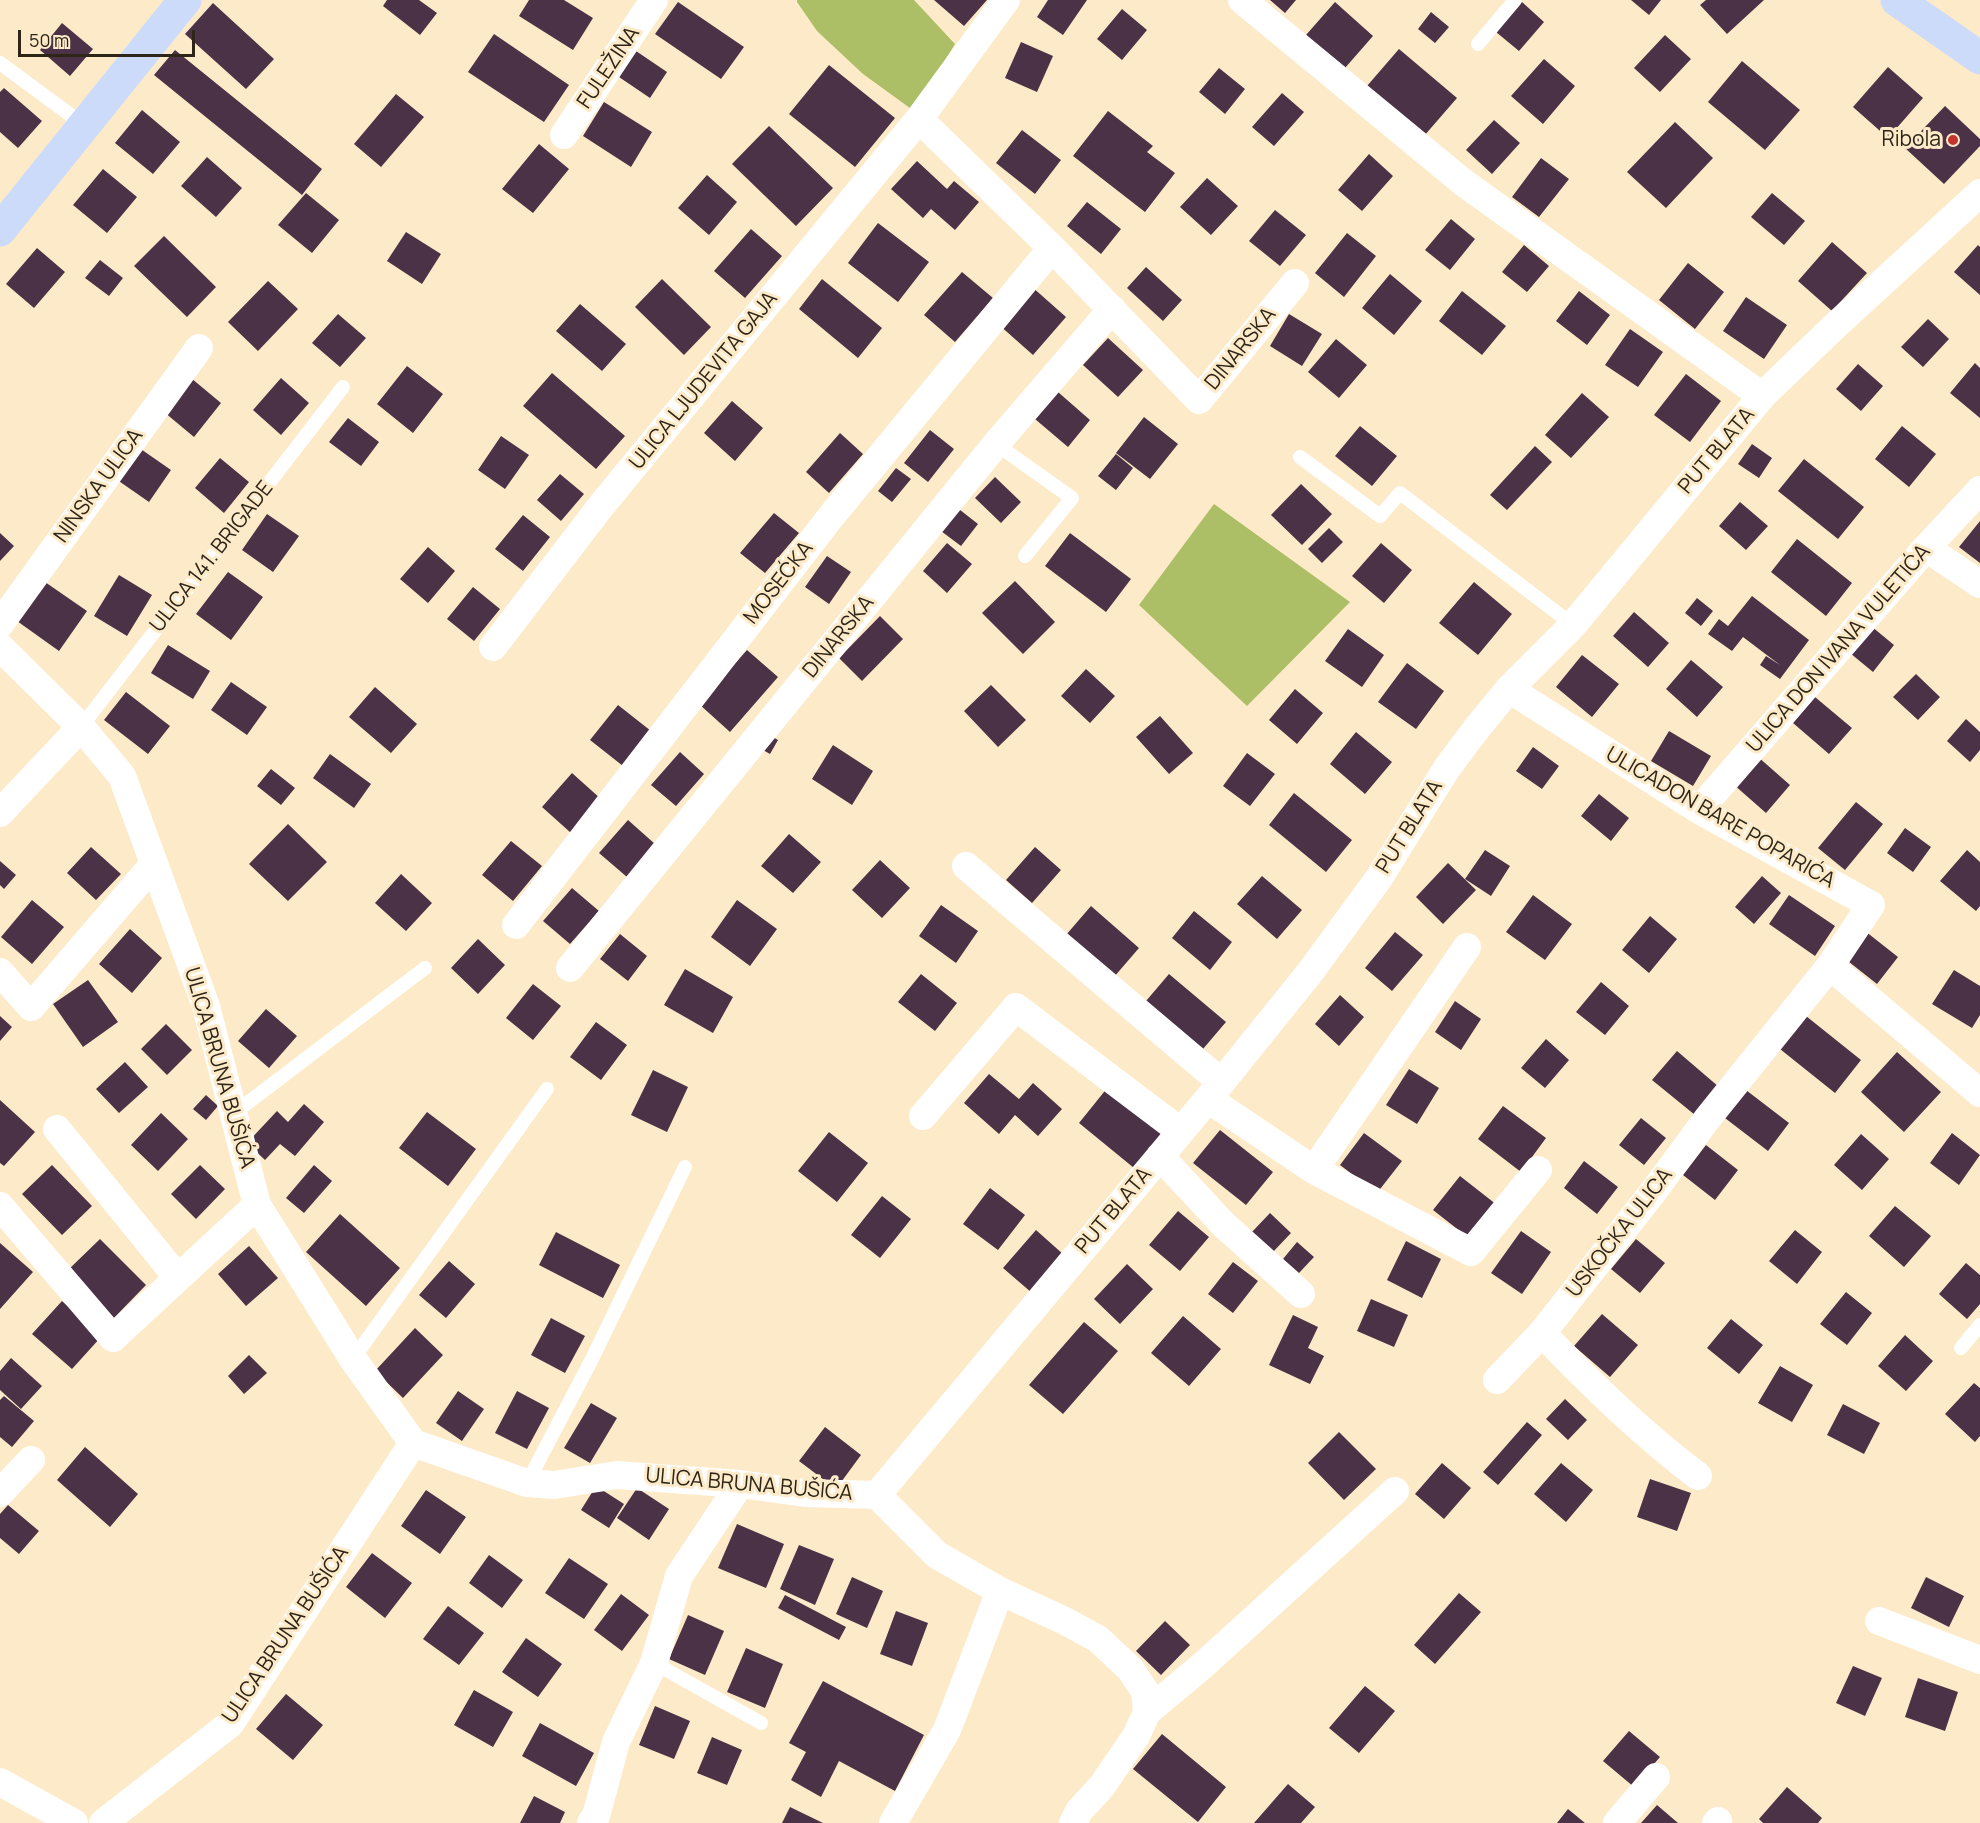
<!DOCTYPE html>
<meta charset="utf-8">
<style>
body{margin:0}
#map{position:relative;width:1980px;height:1823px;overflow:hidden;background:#fdeac8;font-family:Manrope,sans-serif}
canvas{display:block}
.scale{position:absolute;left:18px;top:30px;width:177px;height:27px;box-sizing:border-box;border:3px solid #2c2518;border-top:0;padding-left:8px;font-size:18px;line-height:21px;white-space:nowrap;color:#2c2518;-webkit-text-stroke:4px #fdeac8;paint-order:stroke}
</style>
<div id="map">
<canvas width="1980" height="1823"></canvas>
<div class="scale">50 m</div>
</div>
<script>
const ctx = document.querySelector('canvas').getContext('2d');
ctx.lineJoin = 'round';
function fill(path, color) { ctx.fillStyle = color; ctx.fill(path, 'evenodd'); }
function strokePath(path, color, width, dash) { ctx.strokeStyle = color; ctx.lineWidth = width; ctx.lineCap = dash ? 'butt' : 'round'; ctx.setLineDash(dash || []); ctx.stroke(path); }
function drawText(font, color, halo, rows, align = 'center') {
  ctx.font = font + ' Manrope,sans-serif'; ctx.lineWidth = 6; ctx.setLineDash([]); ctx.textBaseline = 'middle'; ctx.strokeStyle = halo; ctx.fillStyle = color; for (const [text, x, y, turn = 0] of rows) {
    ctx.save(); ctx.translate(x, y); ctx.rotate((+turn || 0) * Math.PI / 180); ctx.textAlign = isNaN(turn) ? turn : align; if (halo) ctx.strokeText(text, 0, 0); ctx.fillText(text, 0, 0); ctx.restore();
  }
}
fill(new Path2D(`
 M797 0H914L955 44 914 111 863 74 817 31 797 2Z
 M1214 504 1350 602 1247 706 1139 605Z`), '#acbf66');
fill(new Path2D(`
 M387 0H419L437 13 420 35 383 6Z
 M529 0H564L593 18 573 50 519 16Z
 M934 0H987L964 26Z
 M1048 0H1087L1063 35 1037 17Z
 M1270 0H1296L1285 13Z
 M1631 0H1661L1649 15Z
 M1706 0H1764L1727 34 1700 5Z
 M678 2 744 47 721 79 655 34Z
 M1335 2 1373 36 1345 68 1306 35Z
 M1522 2 1544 22 1519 51 1496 32Z
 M213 3 274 59 246 89 185 34Z
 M1122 9 1147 30 1122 60 1097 39Z
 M1431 12 1449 27 1435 43 1418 29Z
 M62 23 93 49 70 76 40 50Z
 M494 34 569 85 544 122 468 72Z
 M1665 35 1691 59 1660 92 1634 68Z
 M1021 42 1053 56 1037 92 1005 78Z
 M1399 49 1457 98 1424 136 1367 86Z
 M175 50 322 169 302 195 154 75Z
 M636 51 667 72 650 98 619 77Z
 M1544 59 1575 86 1543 124 1511 96Z
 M1742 61 1800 110 1765 150 1708 102Z
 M829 65 895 118 855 167 789 114Z
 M1888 67 1923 98 1888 138 1853 107Z
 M1219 68 1245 89 1225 114 1199 92Z
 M4 88 42 121 18 148 0 132V92Z
 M1282 93 1304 112 1274 146 1252 127Z
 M396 94 424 117 381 167 354 144Z
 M604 102 652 132 631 167 583 136Z
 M1945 106 1980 139V146L1944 184 1905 148Z
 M142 110 180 142 153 174 115 143Z
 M1108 111 1153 146 1147 152 1175 173 1145 212 1073 156Z
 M1494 120 1520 143 1492 174 1466 150Z
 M1675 122 1713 158 1666 208 1627 172Z
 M769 126 833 188 796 226 732 164Z
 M1022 130 1061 160 1035 194 996 163Z
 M539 144 569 169 533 213 502 189Z
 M1369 154 1393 176 1362 211 1338 190Z
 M207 157 242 188 216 217 181 186Z
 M1541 158 1569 179 1539 217 1512 197Z
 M917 161 947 189 954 181 979 202 955 230 931 209 923 218 891 189Z
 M103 169 137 197 107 233 73 205Z
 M707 175 737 202 709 235 678 208Z
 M1207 178 1238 206 1211 235 1180 207Z
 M306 193 339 220 312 253 278 225Z
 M1772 193 1805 221 1784 245 1751 217Z
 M1087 202 1121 229 1101 254 1067 226Z
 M1275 210 1306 235 1280 266 1249 241Z
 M1451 219 1475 239 1450 270 1425 250Z
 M878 223 929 262 898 302 848 263Z
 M751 229 782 256 745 298 714 271Z
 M406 232 441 254 422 284 387 261Z
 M1347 233 1376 256 1344 297 1315 273Z
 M164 236 216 287 187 317 134 266Z
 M1832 242 1867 273 1832 311 1798 281Z
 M1524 245 1549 266 1527 292 1502 272Z
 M1978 245 1980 247V295L1954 272Z
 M37 248 65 272 34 308 6 284Z
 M100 260 123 278 109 296 85 278Z
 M1688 263 1724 292 1695 329 1659 300Z
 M1146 267 1182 300 1163 321 1127 288Z
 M962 272 993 298 955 342 924 315Z
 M1390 274 1422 301 1394 335 1362 308Z
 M662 279 711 327 684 355 635 307Z
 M822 279 882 328 858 358 799 309Z
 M268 281 298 309 258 351 228 322Z
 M1031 286 1066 317 1033 355 998 324Z
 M1462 291 1506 326 1482 355 1439 321Z
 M1579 291 1610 315 1587 345 1556 321Z
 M1746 297 1787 325 1764 359 1723 331Z
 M580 304 626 344 602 371 556 331Z
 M338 314 366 338 340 367 312 343Z
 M1289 314 1322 334 1302 366 1270 346Z
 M1928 319 1949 339 1923 367 1901 347Z
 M1630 329 1663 352 1638 387 1605 365Z
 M1108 338 1143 370 1118 397 1083 365Z
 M1336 339 1367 365 1339 398 1308 372Z
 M1975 363 1980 368V418L1950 393Z
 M1858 364 1883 386 1861 411 1836 389Z
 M407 366 443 394 413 433 377 404Z
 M552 373 625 436 596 469 523 406Z
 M1686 374 1721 401 1690 442 1654 415Z
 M191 378 221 403 194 437 164 412Z
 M281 378 309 403 281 435 253 410Z
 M1058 392 1090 420 1068 447 1035 419Z
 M1582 393 1609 417 1571 458 1545 435Z
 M732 401 763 428 735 461 704 433Z
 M1144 417 1178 444 1150 479 1116 453Z
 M348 418 379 442 361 466 329 442Z
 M1360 426 1397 456 1372 486 1335 456Z
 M1902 426 1936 454 1909 487 1875 459Z
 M930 430 954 449 928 482 904 463Z
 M840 433 863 454 829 493 806 472Z
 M501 436 529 455 505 489 478 470Z
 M1752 444 1772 458 1759 478 1738 464Z
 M135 445 171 470 149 502 113 477Z
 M1535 446 1552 462 1507 510 1490 495Z
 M1116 454 1133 468 1116 490 1098 476Z
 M220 458 249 482 224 513 195 488Z
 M1804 459 1864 507 1838 539 1778 491Z
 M896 468 911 479 892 502 878 491Z
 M560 474 584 494 561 521 537 500Z
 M995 477 1021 502 1001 523 975 498Z
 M1301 484 1332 514 1302 545 1271 515Z
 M1740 502 1768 526 1746 550 1719 526Z
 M955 506 978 524 961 546 937 528Z
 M774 513 799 533 765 573 740 553Z
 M267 514 299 536 273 572 242 550Z
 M523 515 550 537 523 571 495 549Z
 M1980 521V563L1959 547Z
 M1329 528 1343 542 1322 563 1308 549Z
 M0 533 14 546 0 561Z
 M1070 533 1131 579 1106 612 1045 566Z
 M1797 539 1852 583 1826 616 1771 572Z
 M947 543 972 564 947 593 923 571Z
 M1381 543 1412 570 1384 603 1352 576Z
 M428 547 455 571 428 603 400 579Z
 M827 556 851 572 829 604 805 587Z
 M228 572 263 597 231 640 196 614Z
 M119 575 152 595 127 636 94 616Z
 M1015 581 1055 622 1023 654 982 613Z
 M45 582 87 611 59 651 17 621Z
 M1474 582 1512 614 1478 655 1439 623Z
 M473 587 500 609 474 641 447 619Z
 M1752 596 1809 640 1780 679 1760 665 1766 656 1780 665 1743 637 1732 651 1708 634 1719 619 1728 626Z
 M1697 598 1713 611 1701 626 1685 613Z
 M1634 612 1669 643 1648 667 1613 636Z
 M880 616 903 639 862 681 839 658Z
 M1871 626 1894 645 1873 672 1850 653Z
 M1348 629 1384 655 1362 687 1325 661Z
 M168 645 210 671 193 699 151 673Z
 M747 650 778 677 730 732 699 704Z
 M1582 655 1619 684 1592 717 1556 687Z
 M1691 660 1723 687 1697 717 1666 689Z
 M1407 663 1444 691 1416 729 1378 702Z
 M1086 669 1115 696 1090 723 1061 696Z
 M1916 674 1940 697 1918 720 1893 697Z
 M231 682 267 707 247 735 211 710Z
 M991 685 1026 720 998 747 964 711Z
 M375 687 417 724 391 753 349 717Z
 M1295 689 1323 713 1297 744 1269 720Z
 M126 692 170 726 148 754 104 720Z
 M1815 697 1852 728 1829 754 1793 723Z
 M618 705 651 731 623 766 590 740Z
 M1160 716 1193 753 1169 774 1136 737Z
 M1966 719 1980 732V750L1970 762 1947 741Z
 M1669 731 1711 756 1693 786 1651 761Z
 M764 732 778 740 770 754 756 746Z
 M1356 732 1392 762 1365 794 1330 764Z
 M833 745 873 771 852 805 812 779Z
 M1533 747 1559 766 1542 789 1516 771Z
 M680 752 704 774 676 806 651 785Z
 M1247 753 1275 774 1250 806 1223 786Z
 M330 754 371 784 354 808 313 778Z
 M1757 756 1790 785 1766 813 1733 784Z
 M271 769 295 788 281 805 257 786Z
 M572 773 601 799 571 833 542 807Z
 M1294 793 1352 840 1326 872 1269 825Z
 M1599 794 1629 818 1611 841 1581 816Z
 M1856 802 1883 824 1845 870 1818 848Z
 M628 820 655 844 627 877 599 853Z
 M288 824 327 862 288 901 249 864Z
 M1905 828 1931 847 1913 872 1887 853Z
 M789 834 821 862 793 893 761 866Z
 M511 841 542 866 513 901 482 875Z
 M91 847 121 874 96 900 67 873Z
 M1035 847 1061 870 1032 903 1006 880Z
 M1485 850 1510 866 1491 896 1465 879Z
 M1967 850 1980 862V906L1976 911 1940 881Z
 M880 860 910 888 882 918 852 890Z
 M0 861 16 875 4 889 0 885Z
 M1448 863 1476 890 1443 924 1416 897Z
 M401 874 432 903 406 931 375 903Z
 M1262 876 1302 910 1277 939 1237 904Z
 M1762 876 1781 893 1754 924 1735 907Z
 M572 888 599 911 570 944 543 921Z
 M1533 895 1572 924 1545 960 1506 932Z
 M1789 895 1835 926 1815 956 1769 924Z
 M32 900 64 927 32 964 1 937Z
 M737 900 777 929 750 966 711 937Z
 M941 905 978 931 956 963 919 936Z
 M1091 906 1139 948 1114 977 1066 935Z
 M1194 911 1232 942 1210 970 1172 938Z
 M1650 916 1677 939 1649 973 1622 950Z
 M130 929 162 958 132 993 99 964Z
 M1865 931 1898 957 1877 984 1844 958Z
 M1395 932 1423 955 1392 991 1365 968Z
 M620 934 647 956 628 981 600 959Z
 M478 939 505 965 478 994 451 968Z
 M685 969 733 997 713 1033 664 1005Z
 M1954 970 1980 986V1015L1972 1028 1932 1004Z
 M921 974 957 1003 935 1031 898 1002Z
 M1169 974 1226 1022 1203 1049 1146 1001Z
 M88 980 118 1022 83 1047 53 1004Z
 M1601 982 1629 1006 1605 1035 1576 1012Z
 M533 984 561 1006 533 1040 506 1018Z
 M1340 995 1364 1017 1339 1046 1315 1024Z
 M1455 1001 1481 1019 1461 1050 1435 1032Z
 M266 1009 297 1036 269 1068 238 1041Z
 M0 1016 12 1027 0 1041Z
 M1806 1016 1861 1060 1835 1093 1780 1049Z
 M596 1022 627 1045 601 1080 570 1057Z
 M166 1024 192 1050 167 1075 141 1049Z
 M1546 1039 1569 1060 1545 1088 1521 1068Z
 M1677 1051 1719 1087 1695 1115 1652 1080Z
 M1897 1052 1941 1092 1904 1132 1861 1092Z
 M125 1062 148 1087 119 1113 96 1089Z
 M1409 1069 1439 1088 1417 1124 1386 1105Z
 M653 1070 688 1087 667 1132 631 1115Z
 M989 1074 1019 1099 1033 1083 1062 1109 1038 1136 1015 1115 999 1134 964 1103Z
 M1108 1087 1163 1132 1134 1168 1079 1123Z
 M1742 1087 1789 1123 1768 1151 1721 1115Z
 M206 1095 218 1106 206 1120 193 1109Z
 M0 1100 35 1132 4 1166 0 1163Z
 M304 1104 324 1122 295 1156 280 1144 265 1160 247 1143 277 1111 288 1122Z
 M1503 1106 1546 1138 1521 1172 1478 1139Z
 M427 1112 476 1149 448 1186 399 1148Z
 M161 1113 188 1139 158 1171 131 1145Z
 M1641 1118 1666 1138 1644 1165 1619 1145Z
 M1220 1130 1273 1172 1246 1205 1193 1163Z
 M829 1132 868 1163 837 1202 798 1171Z
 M1364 1133 1402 1161 1377 1193 1340 1165Z
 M1952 1133 1980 1155 1959 1185 1930 1163Z
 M1861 1134 1889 1159 1862 1190 1834 1165Z
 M1706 1145 1738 1170 1715 1200 1683 1175Z
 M1584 1161 1618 1187 1597 1214 1564 1188Z
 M52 1165 92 1206 62 1235 22 1194Z
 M200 1165 225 1189 196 1219 171 1194Z
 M314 1165 332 1181 304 1213 286 1198Z
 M1460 1176 1497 1205 1470 1239 1433 1210Z
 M990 1188 1025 1215 998 1250 963 1224Z
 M882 1196 911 1219 880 1258 851 1235Z
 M1895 1206 1931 1236 1904 1267 1869 1236Z
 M1178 1211 1209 1237 1180 1271 1149 1245Z
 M1270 1213 1291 1233 1273 1252 1251 1233Z
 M340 1214 400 1268 366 1306 306 1252Z
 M1036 1230 1064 1255 1032 1293 1003 1268Z
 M1795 1230 1822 1252 1797 1284 1769 1261Z
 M1521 1231 1551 1252 1522 1294 1491 1273Z
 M556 1232 620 1265 603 1298 539 1265Z
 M100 1239 146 1285 113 1319 66 1272Z
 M1636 1239 1665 1263 1640 1293 1611 1269Z
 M1406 1241 1441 1259 1422 1298 1387 1280Z
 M1297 1242 1314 1257 1299 1273 1283 1259Z
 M0 1243 33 1272 0 1309Z
 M249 1246 278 1278 246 1306 218 1274Z
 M449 1261 475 1284 446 1318 419 1295Z
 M1233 1262 1258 1281 1233 1313 1208 1294Z
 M1966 1263 1980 1275V1304L1967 1319 1939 1294Z
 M1127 1264 1153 1289 1120 1324 1094 1299Z
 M1846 1292 1872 1313 1847 1345 1820 1324Z
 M1371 1299 1408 1315 1394 1347 1357 1331Z
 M62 1301 101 1337 72 1369 32 1334Z
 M1602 1314 1638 1345 1610 1377 1574 1346Z
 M1293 1315 1318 1327 1308 1348 1324 1356 1310 1384 1269 1365Z
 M1183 1316 1221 1349 1189 1386 1151 1353Z
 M551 1318 585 1336 565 1373 531 1355Z
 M1731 1319 1763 1345 1739 1374 1707 1348Z
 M1084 1322 1118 1351 1063 1414 1029 1385Z
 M415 1328 443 1355 403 1398 375 1371Z
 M1905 1335 1933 1361 1906 1391 1878 1366Z
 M249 1355 267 1373 244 1394 228 1376Z
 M11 1358 42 1386 21 1409 0 1390V1371Z
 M1780 1366 1813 1385 1792 1422 1758 1403Z
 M1974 1383 1980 1388V1436L1975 1442 1945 1414Z
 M458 1391 484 1409 462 1441 436 1423Z
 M517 1391 549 1408 527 1449 495 1433Z
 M4 1396 34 1421 12 1447 0 1437V1400Z
 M1565 1399 1587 1420 1568 1440 1546 1419Z
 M591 1403 617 1418 590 1463 564 1448Z
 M1843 1404 1880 1423 1864 1454 1827 1435Z
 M1527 1422 1542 1435 1498 1485 1483 1472Z
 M825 1427 861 1455 836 1489 799 1461Z
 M1339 1432 1376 1469 1344 1500 1308 1463Z
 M85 1447 138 1494 110 1527 57 1480Z
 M1442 1463 1471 1488 1444 1519 1415 1494Z
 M1561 1463 1593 1490 1566 1522 1534 1494Z
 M1650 1479 1691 1493 1677 1531 1637 1517Z
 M596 1486 624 1504 609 1528 581 1510Z
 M637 1488 669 1509 649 1540 617 1518Z
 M426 1490 466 1517 440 1554 401 1526Z
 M8 1505 39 1531 19 1554 0 1538V1514Z
 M737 1524 784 1544 766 1588 718 1568Z
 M799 1545 834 1559 815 1605 780 1589Z
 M372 1553 412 1583 385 1618 346 1587Z
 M489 1555 523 1580 502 1608 469 1583Z
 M569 1558 608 1584 584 1619 545 1593Z
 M852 1577 883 1591 867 1628 836 1614Z
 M1926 1577 1964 1596 1949 1627 1911 1608Z
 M1459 1593 1481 1612 1435 1664 1414 1645Z
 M621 1594 649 1615 622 1651 594 1630Z
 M785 1595 846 1627 839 1640 778 1608Z
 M448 1606 484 1633 459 1665 423 1639Z
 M896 1611 928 1623 912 1666 880 1654Z
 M688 1615 724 1631 705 1675 669 1659Z
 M1165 1621 1190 1645 1161 1675 1136 1651Z
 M526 1638 562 1664 538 1697 502 1672Z
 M746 1648 783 1664 765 1708 727 1692Z
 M1853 1666 1882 1678 1865 1716 1836 1703Z
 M1918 1678 1958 1692 1945 1731 1905 1717Z
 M823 1681 924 1735 895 1791 839 1761 821 1797 791 1780 806 1752 789 1743Z
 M1365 1686 1395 1711 1359 1753 1329 1728Z
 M474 1690 513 1712 493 1747 454 1725Z
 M286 1694 323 1725 293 1760 256 1729Z
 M655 1706 690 1721 674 1759 639 1745Z
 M540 1723 594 1753 576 1786 522 1756Z
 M1629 1731 1660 1757 1634 1787 1603 1761Z
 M1162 1734 1226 1787 1198 1822 1133 1769Z
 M712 1737 742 1750 727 1785 697 1773Z
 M1288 1784 1315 1807 1301 1823H1254Z
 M1787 1787 1822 1818 1818 1823H1763L1759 1819Z
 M534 1796 565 1812 560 1823H520Z
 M1657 1805 1678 1823H1641Z
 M790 1807 823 1823H782Z
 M1568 1809 1585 1823H1557Z`), '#4c3246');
strokePath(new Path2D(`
 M1478 44 1515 0
 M0 63 84 125
 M996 444 1072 498 1025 556
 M1300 457 1380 516 1400 493 1573 625
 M81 727 343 387
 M233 1114 425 968
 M1961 1348 1980 1325
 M353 1359 547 1089
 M527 1483 592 1359 685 1167
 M654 1663 761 1723`), '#fff', 14);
strokePath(new Path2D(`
 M1242 0 1464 183 1762 396
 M919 119 1052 248 1199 400 1295 283
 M564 135 654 0
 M1926 548 1980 584
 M0 624 199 348
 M0 647 81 727 122 776 206 1006 257 1205 353 1359 413 1443 527 1483 554 1485 617 1475 740 1484 805 1493 877 1495
 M493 647 601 506 919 119 1006 0
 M1509 689 1699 810 1871 905 1830 966 1707 1119 1653 1192 1542 1333C1591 1384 1641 1433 1698 1476
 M1699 810 1926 548 1980 490
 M0 813 81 727
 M966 866 1221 1082
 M516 925 829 519 1052 248
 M1830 966 1980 1093
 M570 968 996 444 1112 309
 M0 972 31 1007 154 864
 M1208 1099 1314 1170 1471 1252 1538 1170
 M923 1116 1016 1007 1180 1131
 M57 1129 178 1278
 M1160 1156 1223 1224 1301 1294
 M1314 1170 1467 947
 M0 1206 113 1338 257 1205
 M1497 1380 1542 1333
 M0 1493 31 1460
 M877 1495 1208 1099 1311 971 1379 878 1447 768 1477 728 1509 689 1573 625 1762 396 1836 325 1980 193
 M877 1495 937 1555 1000 1591 1065 1621 1098 1639 1130 1669 1145 1691 1147 1712 1136 1736 1102 1786 1079 1811 1073 1823
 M1879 1621 1980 1660
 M1147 1712 1202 1666 1395 1491
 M0 1782 74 1823
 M103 1823 230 1724 413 1443
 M591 1823 596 1816 616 1742 654 1663 679 1576 740 1484
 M893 1823 947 1730 1000 1591
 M1617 1823 1656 1777
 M1716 1823 1718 1821`), '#fff', 28);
strokePath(new Path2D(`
 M1897 0 1980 58
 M0 230 185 0`), '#cddbfa', 33);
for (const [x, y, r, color] of [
 [1953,140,6,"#c2342d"]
]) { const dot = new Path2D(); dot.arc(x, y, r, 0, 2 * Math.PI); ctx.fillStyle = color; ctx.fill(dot); strokePath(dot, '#fdeac8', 2); }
drawText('21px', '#2c2518', '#fdeac8', [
 ["FULEŽINA",609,68,-56],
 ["DINARSKA",1241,349,-51],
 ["ULICA LJUDEVITA GAJA",704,381,-51],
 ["PUT BLATA",1717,451,-50],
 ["NINSKA ULICA",99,486,-54],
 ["ULICA 141. BRIGADE",212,557,-52],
 ["MOSEĆKA",779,583,-52],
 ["DINARSKA",839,637,-51],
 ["ULICA DON IVANA VULETIĆA",1839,649,-49],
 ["ULICADON BARE POPARIĆA",1720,818,30],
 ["PUT BLATA",1410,827,-58],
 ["ULICA BRUNA BUŠIĆA",219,1068,74],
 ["PUT BLATA",1114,1211,-50],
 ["USKOČKA ULICA",1620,1233,-52],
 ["ULICA BRUNA BUŠIĆA",749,1485,5],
 ["ULICA BRUNA BUŠIĆA",286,1635,-56]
]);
drawText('21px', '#2c2518', '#fdeac8', [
 ["Ribola",1941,140]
], 'right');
</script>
